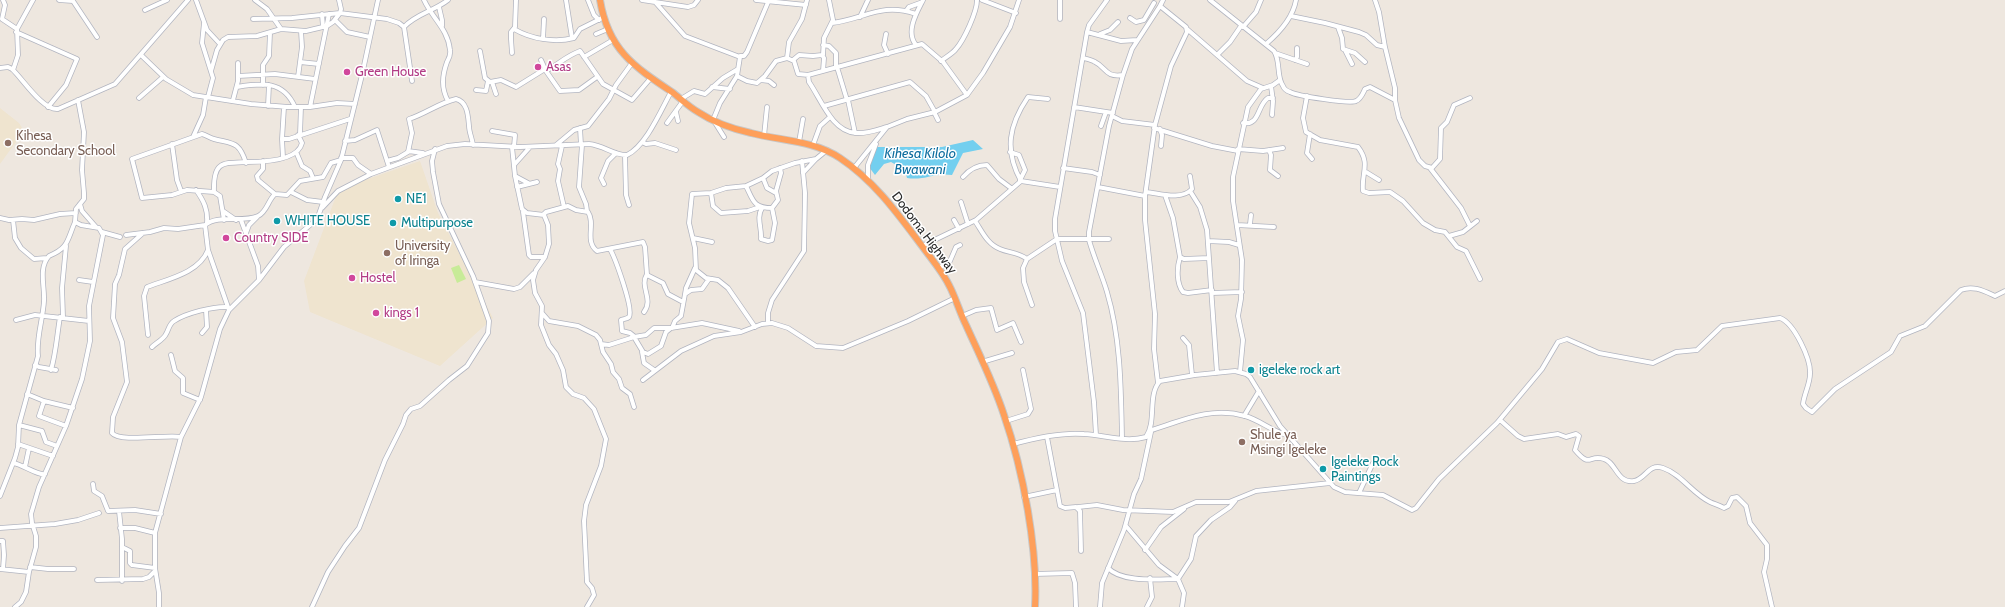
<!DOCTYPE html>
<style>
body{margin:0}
canvas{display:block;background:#eee7df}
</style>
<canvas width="2005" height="607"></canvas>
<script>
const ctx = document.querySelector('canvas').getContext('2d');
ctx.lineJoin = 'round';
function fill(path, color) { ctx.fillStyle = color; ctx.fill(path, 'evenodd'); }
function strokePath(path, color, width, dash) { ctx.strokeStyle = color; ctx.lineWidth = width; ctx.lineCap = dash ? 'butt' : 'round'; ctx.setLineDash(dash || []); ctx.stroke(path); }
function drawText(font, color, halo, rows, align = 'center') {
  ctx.font = font + ' Cabin,sans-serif'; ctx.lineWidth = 3; ctx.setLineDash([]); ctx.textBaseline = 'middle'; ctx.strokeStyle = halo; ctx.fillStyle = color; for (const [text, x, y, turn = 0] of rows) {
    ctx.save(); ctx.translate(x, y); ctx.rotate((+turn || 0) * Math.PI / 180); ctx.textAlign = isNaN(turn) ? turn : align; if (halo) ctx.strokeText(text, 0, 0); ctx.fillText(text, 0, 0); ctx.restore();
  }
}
fill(new Path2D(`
 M0 108 19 123 24 131 0 164Z
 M420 161 438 213 493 318 440 366 310 312 304 281 338 191 362 181Z`), '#efe4cf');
fill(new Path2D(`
 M459 265 466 279 457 283 451 268Z`), '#c8eb98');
fill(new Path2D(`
 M973 140 983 149 963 153 952 175C935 172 924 181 907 178L905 170 891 162 884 164 875 175 869 167 872 155 877 147H942Z`), '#73cfef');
const minor = new Path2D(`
 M3 0 5 5 2 19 17 29
 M59 0 73 1 97 37
 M196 0 207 30 220 44
 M255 0 267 9 281 29
 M424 0C432 18 448 29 450 50 451 55 449 58 447 62 442 76 441 88 448 101
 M566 0 572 38
 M588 0 594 15 599 20
 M642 0 688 7 694 5 698 0
 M756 0 806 5
 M982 0 1016 13
 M1060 0V19
 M1210 0 1274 51C1281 62 1276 76 1283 86 1284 89 1287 91 1290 92 1297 96 1350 104 1356 101 1361 99 1363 93 1365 89L1370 87 1395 100 1399 118 1419 160 1425 166 1432 168 1440 159 1441 128 1447 122 1454 105 1470 98
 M1375 0 1379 12 1385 47
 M656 3 685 36 740 57 737 76 720 103 713 120
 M439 7 442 20V26
 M145 10 167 0
 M906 11 909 7 920 3
 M322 14 323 27
 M1291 16 1325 23 1359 32 1366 35 1377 45 1385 47 1395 88V100
 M860 17 868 0
 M1130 18 1136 22 1144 20 1154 3
 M253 19 292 18 340 13 387 19 399 23 404 27 412 81
 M335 20 347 32 370 37
 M204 23 202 43 213 78 208 97
 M832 23C865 19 881 2 916 14
 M404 27C416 14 434 11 448 0
 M1243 27 1256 12 1261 0
 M1338 27 1342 38 1343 49 1355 53 1365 62
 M514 29C531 39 555 43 574 38L580 29 604 17
 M1187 29 1247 81 1263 88
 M16 32 77 59 66 85 48 107
 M1087 32 1121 41 1137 40
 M596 34 608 29
 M886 34 884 45 888 54
 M1100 34 1110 30 1118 22
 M543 39 544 19
 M1266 44C1280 32 1293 18 1296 0
 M823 45 829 46 836 53V67
 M916 45C905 32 917 12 923 0
 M1345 50 1352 64
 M480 51 485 78 490 82 501 80 516 87 545 69
 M512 53 511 39V32L515 27 516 0
 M1275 53 1307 64
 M141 55 166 79 193 95 251 104 288 107H310L337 103 355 104
 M823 55 824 38 833 20 829 0
 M1217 55 1230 42 1241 26
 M740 56H744L747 52 769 0
 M584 57 613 40
 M787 58 789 42 802 19 807 0
 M1083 58C1087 59 1092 60 1095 62 1106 67 1105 78 1123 75
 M541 60 546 71 560 91 579 90 597 77
 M793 60 799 55 813 56 822 55 824 58 823 71
 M1295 60 1297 57V48
 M941 61C946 57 952 54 956 49 964 40 977 12 977 0
 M300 62 319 64
 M837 67 847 100
 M0 68 8 67 12 69C22 78 43 111 58 109L115 84 188 0
 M13 70 18 55 17 29 33 0
 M211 71 217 50 223 40 228 37 257 36 281 29 306 31 327 26 333 22 340 13 341 9 339 0
 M546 71C559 64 566 56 580 51L603 84 632 100 650 79
 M238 76 275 74 315 79
 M737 76 747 81 757 83 765 76 776 61 787 58 794 61 798 74 809 75
 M298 77 302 47 301 31
 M761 80 769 81 774 85
 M492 82 496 94
 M263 85V65L269 56 270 33
 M1271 86 1273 101 1272 115
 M237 87C262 83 283 80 295 107
 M712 87 730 89
 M476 90 486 91 488 81
 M1307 96 1303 118 1306 132 1320 140 1358 147C1371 164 1361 173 1363 191L1369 193 1390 192 1403 201 1423 223 1435 230 1445 232 1457 247 1466 251 1480 279
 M139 98 163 77
 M681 99 694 91 705 94 723 78 738 69
 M233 100 238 81V63
 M848 100 855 133
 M268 106 269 85
 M824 106 910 82 926 96 935 112
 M310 107 329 14
 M1074 107 1113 113
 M676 112 678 121
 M934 112 938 120
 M1112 116 1122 121 1155 125
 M714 121 724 137
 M667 123 683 101
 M1243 123C1260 126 1257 105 1268 98H1273
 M1101 126 1106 112
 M887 127C877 130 867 134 856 133 832 132 821 99 809 82L808 75 922 44 943 62 967 95
 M580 128 581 145
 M1154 128 1212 146 1238 151
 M1160 129 1162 135 1161 146
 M492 131 515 135 514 147
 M300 134 301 107
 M1310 134 1307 153 1312 159
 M764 136 767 107
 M193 137 203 115 206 97
 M282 139H289L350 119
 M345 141 355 140 377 130 389 167
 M642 142 646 144 655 143 676 150
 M799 142 803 119
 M172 144 177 180 181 191
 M556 145 574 130 588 126 609 99 616 85 632 63
 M582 145 579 187 586 204 587 211
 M813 145 820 126 830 117
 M562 146 558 164 560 169 558 181 564 207
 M512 147 515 176 522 209 527 213 544 215 548 225 549 244 545 257 536 270 533 280 535 293 542 306 541 325 549 345 556 354 563 370 566 387 573 394 584 398 594 409 606 439 601 466 586 505 584 521 587 582 592 588 594 595 587 607
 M1238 149 1263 151 1283 148
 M1269 150 1271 155 1270 170 1278 176
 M408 151 423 153
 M1010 152 1019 155 1025 170 1020 180
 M297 154 302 166 310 171 313 178
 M625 156 626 195 629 205
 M283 158 282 139 284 107
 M341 158H353L358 165 371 174
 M263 161V169L257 176 258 180 275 194
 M387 161 398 158 408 152 412 133 409 119C425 114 439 103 456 99 468 102 468 117 469 126 469 132 472 138 473 145
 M514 165 530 147
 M854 168 887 127 907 119 935 112 967 95 983 73 1010 27 1019 0
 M1063 168 1092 172 1100 175
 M1430 168 1461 208 1470 226
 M1366 172 1379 180
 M803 173 816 159
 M515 176 528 183
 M963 177C969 170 977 165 987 165L999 179 1011 188
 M763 178 767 188 776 193
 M868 180V165L876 144
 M1021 181C1004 150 1009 125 1028 97L1048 99
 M604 184 601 178 608 161 616 153
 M746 186C753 200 753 208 772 208L778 200 776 191 781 173 780 168
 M517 187 537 182
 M1098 187 1145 196
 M196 190C204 201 208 210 207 223
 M1190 191 1200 207 1207 230 1217 373
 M214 192C213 161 222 163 247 162 263 162 298 161 302 143L298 135
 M291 192 307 200 323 202
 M1146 192C1159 193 1181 201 1192 189L1190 176
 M711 193 713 206 721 213 748 211 760 207
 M1165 195 1173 218 1180 257 1184 259 1209 258
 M961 202 968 224
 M80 204 82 211 96 227
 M322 208 338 191 371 174 447 146 465 144 520 147 589 144C603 145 615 156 627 155 646 146 661 110 671 92
 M762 208C756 218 762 228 761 239L768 241 772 240 775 223 772 208
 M223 211 236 220
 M523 212 529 255 531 257H545
 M543 215 546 212 568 206 576 210 588 212C596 224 584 241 597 251L643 242 645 247 647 275 663 283 668 294 683 302
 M0 218 9 220 22 219 34 220 60 214 76 213
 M13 220 15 238 21 248 34 259 47 258
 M224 220 220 196 214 192 187 190 172 195 142 198 132 159 202 134C206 135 210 138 214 139 233 144 239 141 246 163
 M241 220 258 266 259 280
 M954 220 959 229
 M975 221C982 231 987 244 1000 249 1009 253 1018 252 1027 259
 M1250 224 1251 215
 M1237 225 1274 227
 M102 232 120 237
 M143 233 125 249 119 275 115 284 113 318 122 342 127 382 113 417 112 433C120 443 167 434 181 437
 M246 233 249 225 257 217
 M126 235 150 232 164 228 178 229 205 225
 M1449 236 1463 232 1477 221
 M693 238 712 242
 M1208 241 1229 242 1239 245
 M922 246 976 220 1021 181 1060 187
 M610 249C615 258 634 309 629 317 627 319 623 319 621 320L622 331 630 333 635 337
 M1180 257C1177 267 1176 283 1183 292L1188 293 1212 290
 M939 268 950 261 956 247 960 245
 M79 280 93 282
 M475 282 514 289 520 287 534 273
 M1212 293 1242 292
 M685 294 686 288 695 268
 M1032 305 1024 282 1023 268 1027 259 1057 239H1109
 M229 310 208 250 205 225C218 214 242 223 258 216 267 212 268 200 275 194L287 195 300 181 323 177 331 163 341 160
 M644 312C654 299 639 287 647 274
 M542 313 549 321 578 326 596 335 600 340 603 352 611 364 613 372 619 379 622 388 630 394 634 407
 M962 316 976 310 991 308 997 330 1013 323 1021 342
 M63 317 62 288 66 246
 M16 320 35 315 89 321
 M768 323V313L772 300 804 251 805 193 802 161
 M755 327 728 288 718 280 706 278 696 270 695 248 689 223 692 194 711 193 726 188 746 186 763 178 772 171 795 163 816 159 827 150
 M672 328 675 321 681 316 685 294 691 290 702 289 709 279
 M202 333 207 327 206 310
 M148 335 144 296 147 287C168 279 199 273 208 250
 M634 337 646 335 654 328H670
 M1183 338 1189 345 1192 375
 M601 344 609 345 634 337 643 352 648 354 661 346 666 332 671 328 702 323 739 331
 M152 347C156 343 164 339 166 334 169 329 169 324 174 321 186 313 214 306 228 307
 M642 352 644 363 654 370
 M171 355 175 371 183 378V393L200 400
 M982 362 1012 353
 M35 365 39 367 56 370
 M51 370C56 353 57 335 60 317
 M1240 372 1243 340 1238 316 1241 299 1242 260 1233 201V177L1248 107 1261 89 1273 85 1280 80
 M643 380 681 351 714 336 741 332 762 324 772 323 788 328 816 346 843 348 908 321 955 298
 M1158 383 1154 349 1155 314 1145 220V196L1155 125 1171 66 1187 32 1186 27 1160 6 1163 0
 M27 394 44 401 73 408
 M44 401 39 416 66 426
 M1244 416 1259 391
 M1500 420 1518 436 1524 439 1558 434 1566 437 1576 434 1579 436 1575 450C1591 469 1588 454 1604 459 1616 462 1617 484 1634 481 1646 479 1648 463 1663 468 1681 474 1693 494 1710 502 1714 504 1719 505 1724 508L1728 506 1732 498 1737 497 1746 506 1750 523 1767 545V559L1764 572 1772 607
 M1006 421 1028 414 1031 409 1023 370
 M19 425 42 431 46 442 57 446
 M1149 431C1181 421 1211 406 1245 416 1260 420 1271 431 1287 435
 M1096 435 1094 402 1083 313 1062 261 1055 231V219L1087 32 1089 25 1107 0
 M1047 437 1060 506 1065 508 1076 507 1080 511 1081 551
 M1122 438C1121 390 1121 339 1107 292 1102 275 1094 258 1089 240V232L1109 126 1123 75 1132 49 1160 6
 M18 444 53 456
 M1013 444C1035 438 1061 432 1084 434 1104 435 1126 443 1146 437 1157 421 1147 395 1160 381L1195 375 1235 371 1246 374 1250 377 1280 426 1334 487 1345 492 1383 495 1412 510 1416 508 1439 479 1497 423 1542 369 1558 342 1567 339 1599 353 1653 363 1676 352 1697 350 1722 326 1780 318C1794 323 1811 359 1810 374 1810 384 1804 394 1803 404L1806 408 1812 412 1835 389 1891 352 1900 336 1925 326 1961 290C1973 285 1984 291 1995 296L2005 291
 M13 463C22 464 38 476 45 474
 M25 467 29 448
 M93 484 94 491 102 496 108 511 135 510 161 514
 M1359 493 1373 463
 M0 496 15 458 18 447 19 425 38 356C36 338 43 319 44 301 45 287 38 268 49 256 69 248 67 240 75 222
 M1024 497 1057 490
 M1078 507 1097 505 1123 510 1173 512 1196 502H1229L1256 491 1330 483
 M119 511 122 539V581
 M1126 526 1159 565 1178 579 1184 593 1182 607
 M0 528 55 524 78 520 99 513
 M120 528H135L155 533
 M0 541H3L4 555 3 569
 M122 547 130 551V563L132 565 155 568
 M1145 550 1161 527 1184 509
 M30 567 48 569H74
 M1108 568C1122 583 1159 579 1178 579L1191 559 1196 536 1211 520 1230 507 1235 501
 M0 569 29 572
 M1034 574 1072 573 1075 583 1076 607
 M97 580 143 579 149 577 155 571
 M15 607 21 602 26 592 29 572 36 547V536L32 523 31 514 39 487 66 426 82 379 90 341 89 306 103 235 99 228 81 225 75 222 76 209 84 199V193L82 170 84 132 78 100
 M159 607V593L155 568V533L181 437 201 397 220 329 229 310 259 280 284 247 316 220 319 214 325 197 341 160 362 75 378 0
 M312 607 328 572 345 546 359 528 385 460 403 424 406 415 411 409 420 406 449 380 467 366 488 333 489 321 473 276 439 204 433 172 432 161 435 149
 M1100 607 1102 583 1124 530 1134 494 1141 479 1151 432
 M1147 607 1152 597 1150 578`);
const highway = new Path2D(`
 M600 0C608 49 633 66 672 92 681 99 689 107 698 112 713 122 733 129 751 133 781 141 813 140 840 158 876 182 900 217 925 250 934 262 944 274 950 287 956 299 960 313 966 325 979 354 994 384 1004 415 1023 470 1038 549 1035 607`);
strokePath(minor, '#b2b5c0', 5.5);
strokePath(highway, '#c8c8c8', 8);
strokePath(minor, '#fff', 4);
strokePath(highway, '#fe9f5a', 6);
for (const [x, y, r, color] of [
 [538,67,4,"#d1479c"],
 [347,72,4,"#d1479c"],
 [8,143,4,"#8d6e63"],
 [398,199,4,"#0f9aa8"],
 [277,221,4,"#0f9aa8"],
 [393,223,4,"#0f9aa8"],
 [226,238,4,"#d1479c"],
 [387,253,4,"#8d6e63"],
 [352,278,4,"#d1479c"],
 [376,313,4,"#d1479c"],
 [1251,370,4,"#0f9aa8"],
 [1242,442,4,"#8d6e63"],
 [1323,469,4,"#0f9aa8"]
]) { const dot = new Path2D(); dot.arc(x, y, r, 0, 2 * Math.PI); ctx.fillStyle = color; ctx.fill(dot); strokePath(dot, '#fff', 1.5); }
drawText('13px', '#b23c85', '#fff', [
 ["Asas",546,67],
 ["Green House",355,72],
 ["Country SIDE",234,238],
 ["Hostel",360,278],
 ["kings 1",384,313]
], 'left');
drawText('13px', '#785e54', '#fff', [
 ["Kihesa",16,136],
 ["Secondary School",16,151],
 ["University",395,246],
 ["of Iringa",395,261],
 ["Shule ya",1250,435],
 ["Msingi Igeleke",1250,450]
], 'left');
drawText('13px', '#0d838f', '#fff', [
 ["NE1",406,199],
 ["WHITE HOUSE",285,221],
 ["Multipurpose",401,223],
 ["igeleke rock art",1259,370],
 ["Igeleke Rock",1331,462],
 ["Paintings",1331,477]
], 'left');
drawText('13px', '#2c2c2c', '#fff', [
 ["Dodoma Highway",924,233,53]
]);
drawText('italic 14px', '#0e6e9f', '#fff', [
 ["Kihesa Kilolo",920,154],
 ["Bwawani",920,170]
]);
</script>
